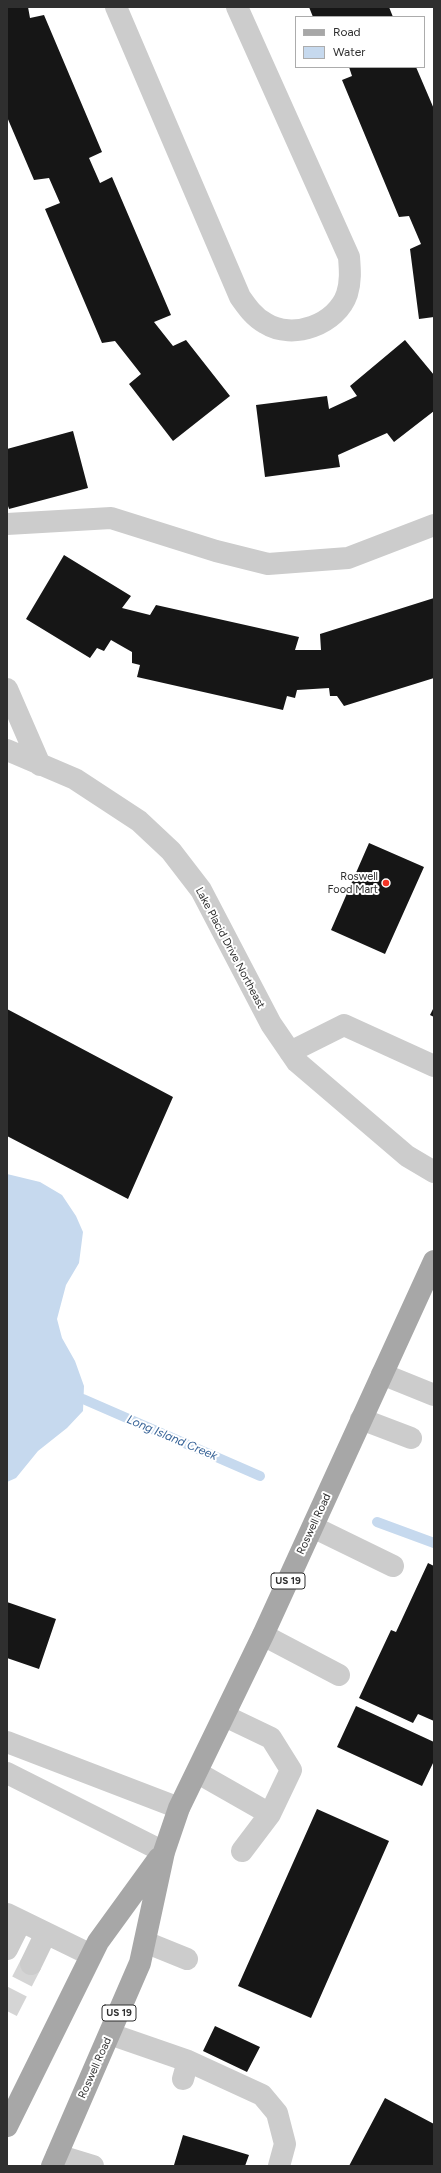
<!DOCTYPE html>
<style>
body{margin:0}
#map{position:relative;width:441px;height:2173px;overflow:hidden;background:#fff;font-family:Figtree,sans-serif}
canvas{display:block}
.frame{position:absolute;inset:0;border:8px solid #2f2f2f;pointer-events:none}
.legend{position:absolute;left:295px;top:16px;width:130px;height:52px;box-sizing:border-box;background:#fff;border:1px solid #acacac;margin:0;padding:5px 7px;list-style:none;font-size:12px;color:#2f2f2f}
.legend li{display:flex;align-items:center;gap:8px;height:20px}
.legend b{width:20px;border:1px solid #acacac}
</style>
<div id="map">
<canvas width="441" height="2173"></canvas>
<div class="frame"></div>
<ul class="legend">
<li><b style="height:5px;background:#a7a7a7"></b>Road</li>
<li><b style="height:11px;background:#c6d9ee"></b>Water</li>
</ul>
</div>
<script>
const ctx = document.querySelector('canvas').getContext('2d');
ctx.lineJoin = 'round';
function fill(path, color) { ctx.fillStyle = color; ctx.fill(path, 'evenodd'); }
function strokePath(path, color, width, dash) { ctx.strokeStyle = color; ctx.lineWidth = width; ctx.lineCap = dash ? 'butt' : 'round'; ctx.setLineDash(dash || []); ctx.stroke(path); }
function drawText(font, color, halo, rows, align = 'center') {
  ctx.font = font + ' Figtree,sans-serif'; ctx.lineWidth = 4; ctx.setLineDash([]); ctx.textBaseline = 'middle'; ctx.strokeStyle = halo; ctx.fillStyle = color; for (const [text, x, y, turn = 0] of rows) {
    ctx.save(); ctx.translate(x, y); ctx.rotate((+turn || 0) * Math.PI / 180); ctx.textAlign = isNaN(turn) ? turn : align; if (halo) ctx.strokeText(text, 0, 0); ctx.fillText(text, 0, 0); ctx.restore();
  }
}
fill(new Path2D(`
 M7 1174 40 1182 62 1195 76 1216 83 1232 79 1263 66 1285 57 1319 62 1338 75 1361 84 1386 83 1411 67 1428 38 1451 16 1478 7 1482Z`), '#c6d9ee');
strokePath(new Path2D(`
 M83 1399 260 1476
 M377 1522 434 1543`), '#c6d9ee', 10);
fill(new Path2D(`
 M7 7H28L30 18 44 15 102 152 89 158 100 183 112 177 171 315 154 322 173 346 186 340 230 396 173 441 129 384 141 374 115 341 102 343 45 209 60 203 49 178 34 180 7 117Z
 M309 7H389L393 17H313Z
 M349 67H416L434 109V317L419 319 410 249 421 244 409 216 399 217 342 80 352 76Z
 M405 340 434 375V411L394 442 387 433 338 455 340 467 265 477 256 405 327 396 329 409 357 396 350 386Z
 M73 431 88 488 9 509 7 503V449Z
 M64 555 131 596 122 608 150 615 156 605 299 637 295 650H321L320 634 434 598V678L344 706 337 696H330L329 688 297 690 295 698 287 696 283 710 137 677 140 665 132 663V652L111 640 104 651 97 648 90 658 26 619Z
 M369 843 424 867 385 954 331 930Z
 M434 1007V1017L430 1015Z
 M7 1009 173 1097 128 1199 7 1136Z
 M428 1563 434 1566V1721L418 1714 413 1723 359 1698 391 1630 396 1632Z
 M7 1602 56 1619 39 1669 7 1658Z
 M356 1706 434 1742V1761L422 1786 337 1747Z
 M317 1809 389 1841 311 2018 238 1986Z
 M215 2026 260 2047 247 2072 203 2051Z
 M385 2098 434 2124V2166H349Z
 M183 2135 249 2155 245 2166 174 2165Z`), '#161616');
strokePath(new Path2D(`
 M7 2011 31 1964`), '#d5d5d5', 22, [22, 11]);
strokePath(new Path2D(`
 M116 7 240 297C247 307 254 317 265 323 293 341 337 324 347 294 351 281 350 270 349 257L237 7
 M7 524 111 518 216 551 268 564 348 558 434 525
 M7 689 40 765
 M7 750 75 779 139 821 171 851 201 890 271 1024 297 1062 407 1156 434 1172
 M290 1052 344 1025 434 1066
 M382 1374 434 1395
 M361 1419 411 1438
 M313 1527 393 1566
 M263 1635 339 1675
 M225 1716 271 1738 291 1770 270 1814 242 1851
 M7 1742 179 1808
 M7 1773 164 1852
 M198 1773 270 1814
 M7 1914 91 1955
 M145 1942 187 1959
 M7 1949 21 1921
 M31 1964 46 1933
 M110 2034 188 2061 183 2079
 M188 2061 262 2095 277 2113 285 2144 279 2166
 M57 2155 93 2166`), '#ccc', 22);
strokePath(new Path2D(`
 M7 2126 98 1942 159 1858
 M52 2166 140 1963 164 1852 179 1808 263 1635 434 1261`), '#a7a7a7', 22);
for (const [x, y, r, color] of [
 [386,883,4,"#f23325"]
]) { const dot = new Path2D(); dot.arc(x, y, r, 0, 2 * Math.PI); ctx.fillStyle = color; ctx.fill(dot); strokePath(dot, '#fff', 1.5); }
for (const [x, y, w] of [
 [288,1581,34],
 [119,2013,34]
]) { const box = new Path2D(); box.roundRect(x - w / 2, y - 8, w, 16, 3); ctx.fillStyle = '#fff'; ctx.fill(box); strokePath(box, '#2f2f2f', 1); }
drawText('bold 10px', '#2f2f2f', null, [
 ["US 19",288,1581],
 ["US 19",119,2013]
]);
drawText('11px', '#2f2f2f', '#fff', [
 ["Roswell",378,877],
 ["Food Mart",378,890]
], 'right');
drawText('11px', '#2f2f2f', '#fff', [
 ["Lake Placid Drive Northeast",230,948,62],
 ["Roswell Road",314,1524,-65],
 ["Roswell Road",95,2068,-66]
]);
drawText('italic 12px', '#376397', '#fff', [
 ["Long Island Creek",172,1438,23]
]);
</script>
